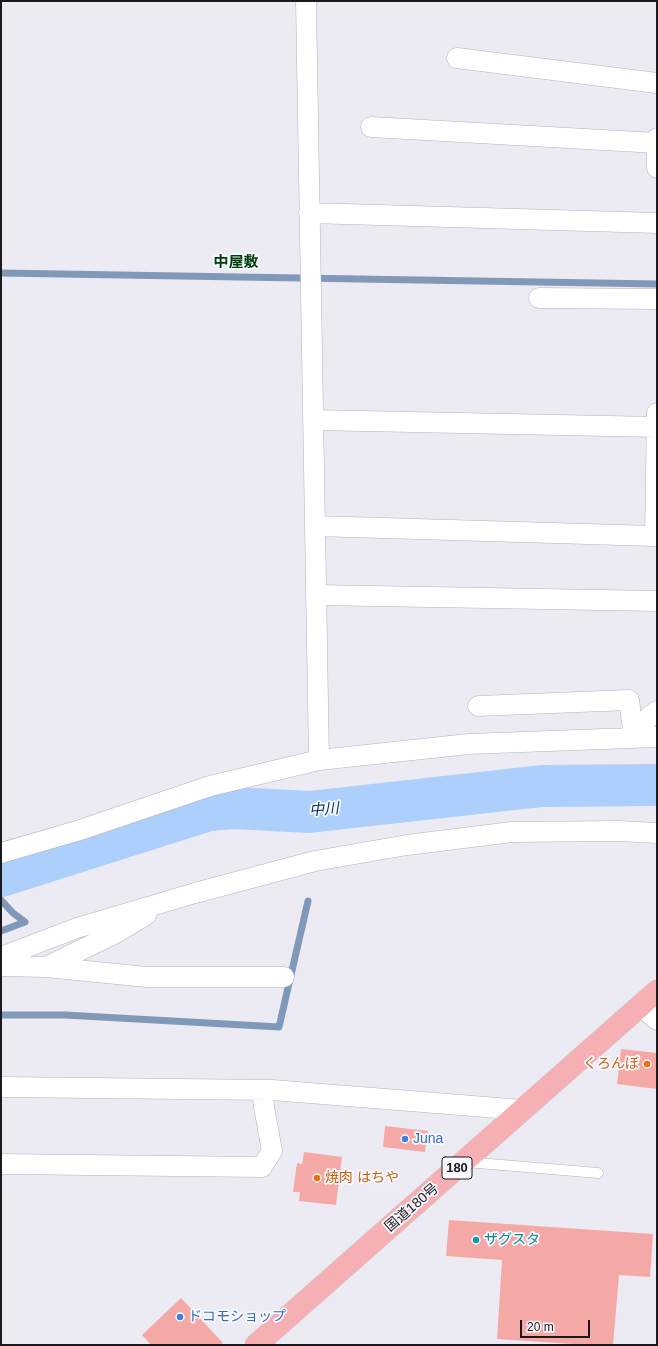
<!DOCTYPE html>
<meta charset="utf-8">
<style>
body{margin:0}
#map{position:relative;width:658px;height:1346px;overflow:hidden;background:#ecebf3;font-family:Arial,sans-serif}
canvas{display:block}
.frame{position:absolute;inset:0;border:2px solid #1a1a1c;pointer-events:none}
.scale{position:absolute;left:520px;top:1320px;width:70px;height:18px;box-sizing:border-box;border:2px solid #1a1a1c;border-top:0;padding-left:5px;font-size:12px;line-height:14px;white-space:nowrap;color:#1a1a1c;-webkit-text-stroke:3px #f9f9ff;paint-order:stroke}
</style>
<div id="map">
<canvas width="658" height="1346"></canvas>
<div class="frame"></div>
<div class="scale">20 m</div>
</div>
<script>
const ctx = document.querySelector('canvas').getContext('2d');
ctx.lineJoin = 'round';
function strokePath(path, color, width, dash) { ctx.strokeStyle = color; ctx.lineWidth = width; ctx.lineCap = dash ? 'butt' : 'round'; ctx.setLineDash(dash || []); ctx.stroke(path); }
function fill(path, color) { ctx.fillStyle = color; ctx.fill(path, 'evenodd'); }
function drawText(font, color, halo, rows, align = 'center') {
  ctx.font = font + ' Arial,"Noto Sans JP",sans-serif'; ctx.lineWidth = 3.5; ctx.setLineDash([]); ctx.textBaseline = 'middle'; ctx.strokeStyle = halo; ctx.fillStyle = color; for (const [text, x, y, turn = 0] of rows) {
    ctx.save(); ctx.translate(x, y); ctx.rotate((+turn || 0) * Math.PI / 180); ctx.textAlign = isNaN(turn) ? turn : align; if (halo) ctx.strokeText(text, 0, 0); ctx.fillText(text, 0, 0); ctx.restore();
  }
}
strokePath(new Path2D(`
 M1 273 657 284
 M1 881 5 875
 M1 900 13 913 25 922 1 931
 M1 1015H65L279 1027 308 901`), '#8099b9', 7);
strokePath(new Path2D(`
 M1 876 209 810 234 808 309 812 542 786 657 785`), '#accffc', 42);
fill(new Path2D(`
 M621 1049 657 1053V1089L617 1084Z
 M385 1126 428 1131 425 1152 383 1147Z
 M304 1152 342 1157 336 1205 299 1201 300 1192H293L297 1163 302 1164Z
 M449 1220 653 1234 650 1277 619 1275 613 1345H588L497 1339 502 1260 446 1256Z
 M181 1298 223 1343 220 1345H151L142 1335Z`), '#f5a9a7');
const service = new Path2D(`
 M466 1162 598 1173`);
const minor = new Path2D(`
 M306 1 319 760
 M457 58 657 83
 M371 127 657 143
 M657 138V168
 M309 213 657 223
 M539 298 657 299
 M313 420 657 427
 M315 526 655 536 657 413
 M316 595 657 601
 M478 706 629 700 634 737
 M634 737 650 716 657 711
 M1 853 80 830 210 786 319 760 469 744 657 737
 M1 957 77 928 195 893 315 861 407 845 512 832 619 831 657 833
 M1 966 46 967 147 977H284
 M46 967 116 933 146 915
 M641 1006 657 1020
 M1 1087 272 1090 523 1110
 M1 1164 262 1167 272 1151 264 1107 262 1090`);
const trunk = new Path2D(`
 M256 1345 657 991`);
strokePath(service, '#b2b2b9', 11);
strokePath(minor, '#b2b2b9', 21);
strokePath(trunk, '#c8c8c9', 23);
strokePath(service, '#fff', 10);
strokePath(minor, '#fff', 20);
strokePath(trunk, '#f6afb3', 22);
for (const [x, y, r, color] of [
 [647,1064,4,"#e8710a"],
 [405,1139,4,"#3f7fe0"],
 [317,1178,4,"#e8710a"],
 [476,1240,4,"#0f9aa8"],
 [180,1317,4,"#3f7fe0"]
]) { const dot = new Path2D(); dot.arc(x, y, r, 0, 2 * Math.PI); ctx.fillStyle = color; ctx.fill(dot); strokePath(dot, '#f9f9ff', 1.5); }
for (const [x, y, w] of [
 [457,1168,30]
]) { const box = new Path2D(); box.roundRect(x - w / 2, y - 11, w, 22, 3); ctx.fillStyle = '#f9f9ff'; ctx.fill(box); strokePath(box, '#1a1a1c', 1); }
drawText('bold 13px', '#1a1a1c', null, [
 ["180",457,1168]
]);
drawText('14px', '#c56008', '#f9f9ff', [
 ["くろんぼ",639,1064],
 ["焼肉 はちや",325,1178,"left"]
], 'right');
drawText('14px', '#366cbe', '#f9f9ff', [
 ["Juna",413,1139],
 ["ドコモショップ",188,1317]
], 'left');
drawText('14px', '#1a1a1c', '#f9f9ff', [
 ["国道180号",412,1208,-41]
]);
drawText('14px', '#0d838f', '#f9f9ff', [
 ["ザグスタ",484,1240]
], 'left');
drawText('bold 15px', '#00400e', '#f9f9ff', [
 ["中屋敷",236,263]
]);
drawText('italic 15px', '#043161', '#f9f9ff', [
 ["中川",324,810,-5]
]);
</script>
